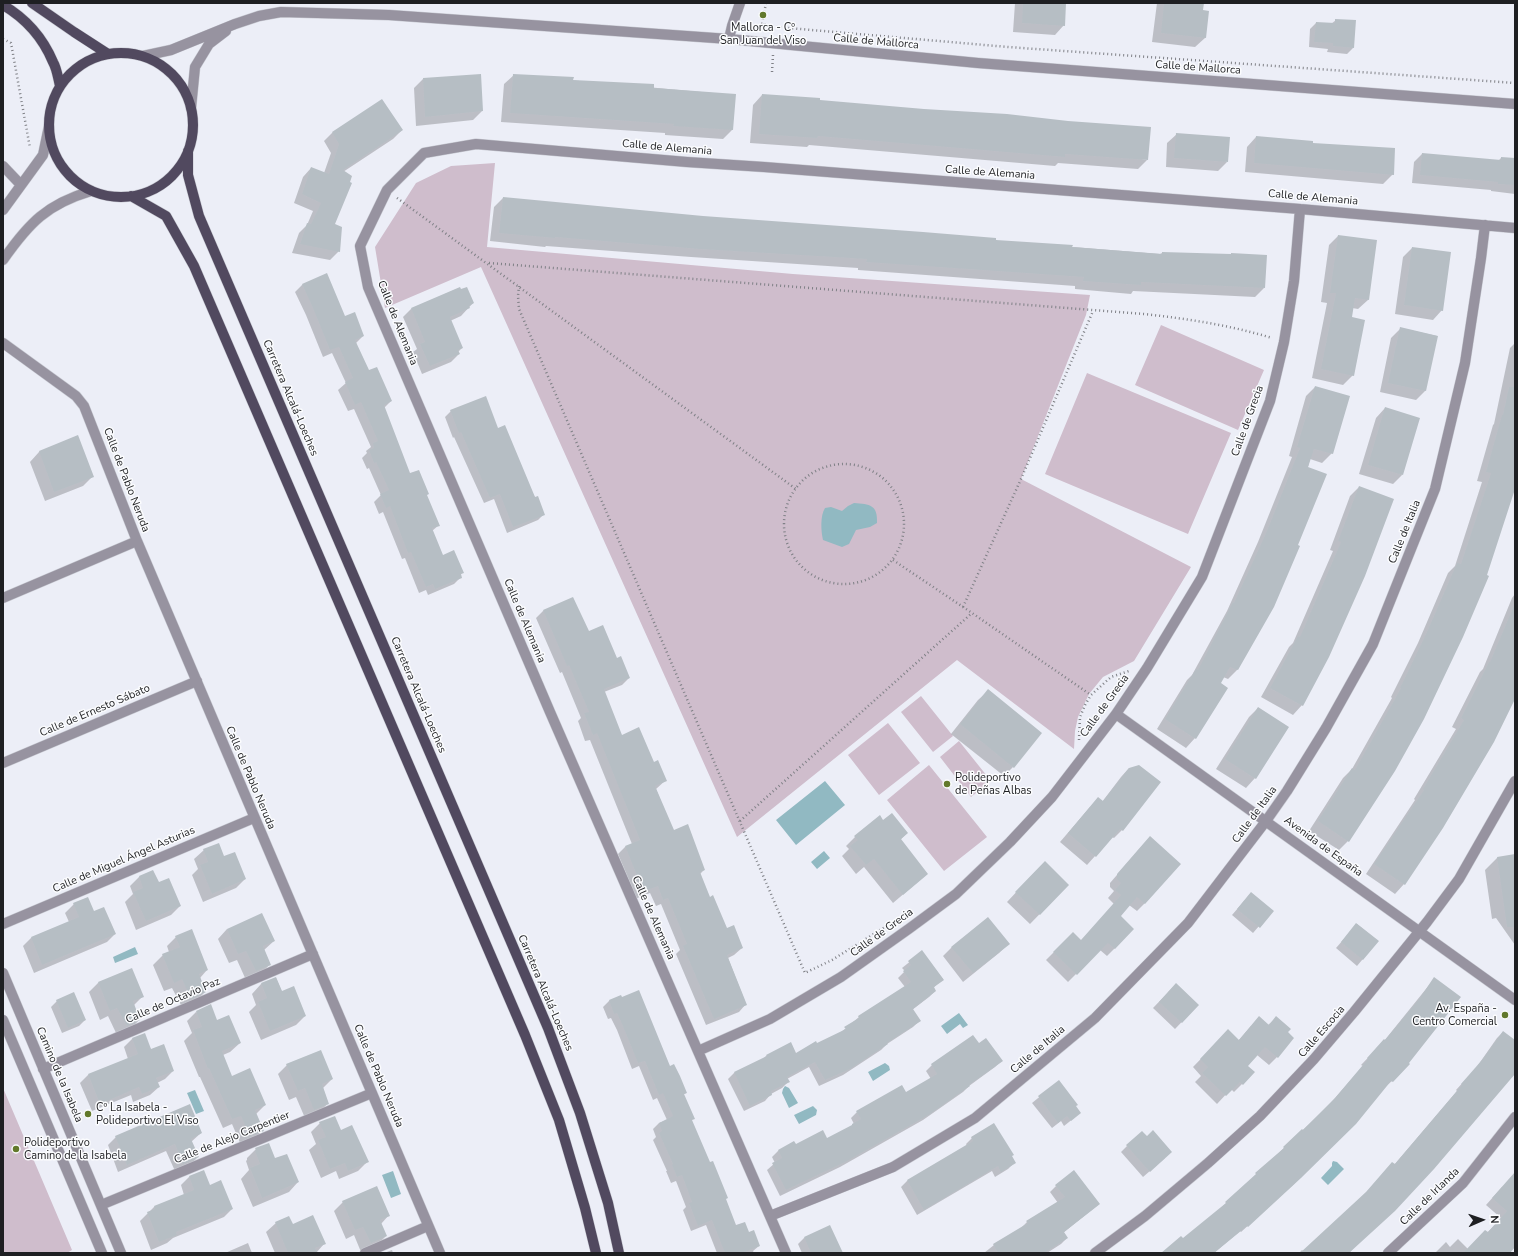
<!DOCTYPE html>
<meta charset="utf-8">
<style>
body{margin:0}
#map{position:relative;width:1518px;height:1256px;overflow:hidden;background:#eceef7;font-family:"Nunito Sans",sans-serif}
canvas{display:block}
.frame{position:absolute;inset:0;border:4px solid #1e1f22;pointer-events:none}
.north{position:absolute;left:1462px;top:1200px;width:40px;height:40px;-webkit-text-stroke:3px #fbfcfe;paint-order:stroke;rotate:88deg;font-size:11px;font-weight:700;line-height:16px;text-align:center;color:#1e1f22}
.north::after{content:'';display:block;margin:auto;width:14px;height:18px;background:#1e1f22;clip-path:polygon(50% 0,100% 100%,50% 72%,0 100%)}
</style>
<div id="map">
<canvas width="1518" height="1256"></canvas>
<div class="frame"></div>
<div class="north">N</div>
</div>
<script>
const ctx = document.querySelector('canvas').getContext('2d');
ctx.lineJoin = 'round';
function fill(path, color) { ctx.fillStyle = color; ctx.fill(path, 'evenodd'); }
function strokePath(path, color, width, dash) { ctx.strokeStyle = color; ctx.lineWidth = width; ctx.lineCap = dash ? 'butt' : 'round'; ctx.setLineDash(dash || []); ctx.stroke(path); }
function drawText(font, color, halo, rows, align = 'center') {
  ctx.font = font + ' "Nunito Sans",sans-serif'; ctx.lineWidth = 3; ctx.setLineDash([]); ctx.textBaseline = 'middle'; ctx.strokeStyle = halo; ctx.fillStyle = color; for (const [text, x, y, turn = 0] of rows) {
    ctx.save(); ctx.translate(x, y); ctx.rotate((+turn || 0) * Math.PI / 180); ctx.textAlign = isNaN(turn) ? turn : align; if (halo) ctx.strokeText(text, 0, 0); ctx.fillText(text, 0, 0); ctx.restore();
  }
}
fill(new Path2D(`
 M495 163 487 247 793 274 1090 295 1086 315 1021 479 1191 567 1134 661 1103 677 1089 694 1078 717 1075 731 1074 749 957 660 737 837 481 267 385 308 375 247 416 183 451 166Z
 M1161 325 1264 370 1238 430 1135 385Z
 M1087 373 1231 433 1188 534 1045 474Z
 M921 696 953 736 933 752 901 712Z
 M888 723 920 763 879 795 848 755Z
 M959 741 991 781 971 797 940 757Z
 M929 765 987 837 944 871 887 800Z
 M3 1088 72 1250 67 1253H3Z`), '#cfbdcc');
fill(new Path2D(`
 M854 503C870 504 878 505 877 523L870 527 856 530 849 544 842 547 823 540C821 531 820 516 825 508L831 507 842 511 848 506Z
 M825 781 845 805 796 845 776 820Z
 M824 851 830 858 817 869 811 862Z
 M135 947 138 954 115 963 113 957Z
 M959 1013 968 1025 963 1028 960 1024 947 1034 941 1026Z
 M885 1063 889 1066 890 1070 873 1081 868 1072Z
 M785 1086 789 1088 798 1103 789 1108 782 1093 783 1089Z
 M195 1090 204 1111 196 1114 187 1093Z
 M813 1106 817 1110 816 1115 799 1124 794 1115Z
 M1333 1161 1337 1162 1344 1169 1328 1185 1321 1178 1332 1166V1163Z
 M393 1171 401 1194 391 1198 382 1175Z`), '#91b9c2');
fill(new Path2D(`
 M1015 3H1065L1064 25 1055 35 1013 32Z
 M1157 3H1203L1202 11 1205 38 1195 47 1152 42Z
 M1336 20 1353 48 1347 54 1327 52 1328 49 1309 47 1310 29 1316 23 1331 24Z
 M514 75 735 95 732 130 723 139 665 135V133L501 122 504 84Z
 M423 79 482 111 473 120 416 126 414 88Z
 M762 95 819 101 1147 160 1138 169 1058 163 1055 166 809 145 807 147 750 143 753 105Z
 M382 100 402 130 393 139 343 172 334 225 339 251 330 260 292 253 299 233 307 225 313 211 294 203 303 177 311 168 324 173 331 153 324 141 332 133Z
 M1177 134 1227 162 1218 171 1166 167 1167 143Z
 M1256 137 1312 144 1393 174 1383 184 1245 172 1247 147Z
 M1422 154 1498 161 1501 158 1515 159V194L1491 191V190L1412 183 1414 162Z
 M503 198 703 217 1160 254 1162 253 1230 255 1231 254 1264 288 1255 297 1133 291 1131 294 1075 289V286L858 270V268L691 257 546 246 545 247 490 241 494 207Z
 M1338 236 1368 300 1358 309 1352 308 1351 317 1353 375 1343 385 1312 378 1327 303 1321 302 1329 245Z
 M1412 248 1442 310 1433 320 1395 314 1403 257Z
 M326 275 345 318 363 336 356 343 368 372 391 401 384 408 410 475 426 495 439 525 432 531 442 556 462 573 460 575 461 577 454 584 428 595 426 590 419 593 405 558 402 559 383 512 379 514 374 502 381 495 369 468 367 469 362 458 367 453 366 451 371 447 354 409 348 411 338 390 346 383 332 353 323 357 306 315 295 292 302 285Z
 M459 288 473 303 461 316 450 321 462 348 458 352 459 354 451 362 422 374 413 352 417 349 403 317 411 309Z
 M1401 328 1437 336 1425 391 1416 400 1380 392 1391 338Z
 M1515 343V482L1348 841 1339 850 1309 831 1343 778 1352 769 1392 698 1391 697 1418 643 1448 573 1455 566 1482 482 1477 481 1493 425 1494 424 1510 348Z
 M1315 387 1332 453 1322 463 1310 459 1273 606 1237 670 1228 679 1223 677 1195 738 1186 748 1157 729 1187 680 1192 675 1227 611 1258 542 1292 457 1289 456 1306 396Z
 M1385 408 1402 475 1393 484 1359 474 1376 418Z
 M451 411 498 429 544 514 538 520 507 533 494 499 484 503 454 437 453 438 445 417Z
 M77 436 93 476 83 486 45 501 30 462 39 452Z
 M1359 487 1302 705 1293 715 1261 697 1289 647 1293 643 1333 551 1330 550 1350 496Z
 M1515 594V697L1404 884 1395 894 1366 874 1415 800 1414 799 1456 729 1452 727 1480 672 1483 669 1512 598Z
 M573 598 588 633 616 659 629 678 622 685 604 692 621 736 653 764 666 780 656 789 673 831 704 870 700 874 709 898 727 929 742 948 734 955 728 958 746 1004 739 1012 706 1025 676 954 680 950 661 904 656 906 650 893 635 899 630 886 631 885 618 854 625 847 632 844 590 740 585 741 578 721 581 718 562 672 560 673 536 618 543 611Z
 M988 691 1013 767 1004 776 951 734 978 700Z
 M1258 708 1255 778 1246 788 1216 769 1249 717Z
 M1129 768 1122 830 1114 838 1112 837 1087 865 1060 842 1090 807 1102 802 1121 777Z
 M883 821 907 833 900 840 927 874 893 903 864 867 856 874 842 856 849 849 846 846 855 837Z
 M1142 846 1145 903 1137 911 1129 905 1119 916 1115 948 1107 956 1100 950 1068 982 1046 960 1073 933 1081 941 1114 904 1108 898 1114 891 1110 887V883Z
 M204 850 245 879 236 888 203 902 192 875 198 869 194 859Z
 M1515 855V945L1496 918 1492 919 1485 870 1497 858Z
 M153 871 158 883 180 906 171 915 136 930 125 902 133 894 130 886 139 877Z
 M1035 872 1068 885 1030 924 1007 902Z
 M1251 893 1272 911 1253 933 1232 915Z
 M74 904 93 913 115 934 107 942 34 973 23 946 31 938 69 922 65 913Z
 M1357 924 1378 941 1357 966 1336 948Z
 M227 929 274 941 264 950 270 964 261 974 246 980 237 960 229 963 218 939Z
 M176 937 207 970 200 978 205 992 196 1001 182 1007 172 988 164 991 153 965 163 955 169 952 167 946Z
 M1008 944 999 953 963 982 943 956 952 947Z
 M922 952 943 979 933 988 935 991 929 997 912 1010 919 1021 913 1027 887 1044 881 1050 843 1075 819 1086 809 1067 787 1079 788 1082 782 1088 771 1094 765 1101 744 1111 728 1079 734 1073 763 1059 767 1055 796 1054 840 1033 859 1017 905 987 898 978 905 971 902 968Z
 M131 970 143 996 134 1005 139 1020 130 1030 117 1035 108 1016 100 1020 89 992 98 983Z
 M276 978 282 992 305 1016 296 1025 261 1040 249 1012 256 1005 252 994 261 984Z
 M1434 979 1392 1081 1385 1087 1294 1184 1241 1232 1240 1231 1214 1253H1162L1183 1240 1220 1209 1329 1105 1363 1066 1361 1065 1384 1041Z
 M1176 984 1198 1005 1175 1029 1153 1008Z
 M620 996 670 1067 686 1093 683 1095 691 1121 736 1227 749 1233 759 1246 753 1251 754 1253H717L706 1225 691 1231 683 1210 686 1207 676 1181 671 1183 666 1171H667L653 1140 656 1137 653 1129 659 1123 667 1120 657 1098 653 1100 639 1066 632 1069 617 1030 611 1018 608 1019 603 1007 609 1001Z
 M57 1001 85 1020 79 1026 62 1033 51 1007Z
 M196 1012 217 1021 240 1043 230 1052 223 1055 231 1077 265 1105 256 1114 262 1131 253 1140 241 1145 232 1124 223 1128 200 1077H199L184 1041 192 1033 187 1021Z
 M1276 1018 1277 1057 1269 1065 1257 1055 1247 1066 1254 1072 1234 1092 1231 1089 1217 1104 1195 1082 1201 1076 1193 1067 1220 1039 1238 1041 1251 1026 1268 1025Z
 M1503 1032 1515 1041V1073L1349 1253H1299L1302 1250 1303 1251 1333 1225 1394 1165 1457 1091 1456 1090 1476 1068 1497 1038Z
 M144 1034 151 1050 173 1071 165 1079 157 1083 159 1087 150 1095 133 1102 131 1095 92 1111 80 1083 88 1075 128 1059 124 1047 132 1039Z
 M973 1036 979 1044 1001 1061 995 1067 969 1086 963 1092 923 1120 840 1167 780 1196 767 1170 775 1163 772 1157 778 1151 794 1143 795 1146 826 1140 850 1128 854 1124 851 1118 857 1112 906 1093 931 1079 926 1071 932 1065Z
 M287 1065 332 1079 323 1088 328 1103 319 1113 305 1118 296 1097 289 1100 278 1074Z
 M1059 1081 1074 1118 1064 1126 1061 1121 1052 1128 1032 1103Z
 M320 1123 341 1132 367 1162 358 1171 339 1179 336 1171 321 1178 309 1150 316 1144 311 1132Z
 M201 1133 191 1142 198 1157 190 1165 175 1171 166 1151 118 1172 108 1145 116 1137Z
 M972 1138 1011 1157 1014 1163 1008 1169 995 1177 992 1171 917 1215 901 1187 907 1181 967 1146 966 1144Z
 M1127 1146 1165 1158 1143 1177 1121 1152Z
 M256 1149 275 1160 298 1182 289 1192 253 1207 241 1179 249 1170 246 1161 247 1160V1158Z
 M203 1171 209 1186 232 1209 224 1217 173 1238 167 1243 151 1250 140 1221 154 1207 184 1195 181 1185 189 1177Z
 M1056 1186 1099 1204 1063 1233 1067 1238 1061 1244 1047 1253H984L994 1245 1021 1228 1027 1222 1058 1203 1050 1192Z
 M1502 1187H1515V1246L1508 1253H1435L1446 1242 1450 1247 1458 1239 1468 1249 1487 1233 1501 1218 1486 1205Z
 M343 1202 389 1215 381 1224 386 1236 377 1245 361 1252 354 1235 346 1239 334 1211Z
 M276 1223 292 1225 324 1244 316 1253H275L266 1232Z
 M830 1227 842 1253H802L798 1244 804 1238Z
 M248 1243 252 1253H225Z
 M392 1250 393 1253H384Z`), '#0003');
fill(new Path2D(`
 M1023 3H1066L1065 26 1022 23Z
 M1164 3H1204L1203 10 1209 11 1206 38 1161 33Z
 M1335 19 1356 20 1354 48 1333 46V43L1314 42 1316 22 1335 23Z
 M481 74 483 111 425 117 423 78Z
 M513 74 574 77 573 80 654 84V88L736 94 733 130 673 126 674 124 510 113Z
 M762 94 820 98V100L924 109 1007 114 1068 121 1151 127 1148 160 1065 154V157L818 136 817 138 759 134Z
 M382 99 403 130 343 170 352 176 350 182 352 183 335 224 342 227 340 252 300 244 307 223 311 224 321 203 302 194 311 167 329 174 339 144 332 132Z
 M1176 133 1230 137 1228 162 1174 158Z
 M1256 136 1313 141V143L1395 148 1394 175 1254 163Z
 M1422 153 1501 160V157L1515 158V185L1498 184V182L1420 175Z
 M503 197 703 216 923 232 996 238V240L1073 245 1072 247 1162 254V252L1231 254V253L1267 255 1265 288 1141 282V285L1083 281 1084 277 866 262 867 259 700 249 555 237V238L499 233Z
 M1338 235 1377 240 1369 300 1355 298 1352 317 1365 320 1354 376 1321 369 1336 293H1330Z
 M1412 247 1451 252 1443 311 1404 305Z
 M327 273 345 316 355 312 364 336 355 340 369 370 377 367 392 401 384 405 410 473 419 470 429 494 427 495 440 526 432 528 443 555 454 550 464 573 461 574 462 578 435 589 433 584 426 587 411 552 408 553 390 506 386 508 380 494 389 490 376 462 374 463 369 450 374 448 373 443 378 441 361 402 355 405 345 382 353 378 339 347 330 350 313 308 302 284Z
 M460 287 461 289 467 287 474 303 469 306 470 308 450 317 463 348 458 350 460 354 430 366 420 344 425 342 411 308Z
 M1400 327 1438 336 1426 391 1388 383Z
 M1315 386 1350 396 1333 454 1314 449 1308 467 1327 474 1298 545 1300 546 1274 607 1238 670 1230 667 1221 683 1228 688 1196 739 1165 719 1196 669 1198 670 1233 602 1234 603 1267 531 1300 448 1297 447Z
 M1509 387H1515V489L1487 575 1489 576 1463 637 1424 719 1395 771 1349 842 1318 821 1352 768 1355 770 1401 688H1400L1427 632 1457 563 1461 564 1491 473 1486 472 1502 415H1503Z
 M486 396 498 428 505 425 535 497 538 496 545 515 513 527 500 494 490 498 461 432 459 433 450 410Z
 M1385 407 1420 418 1403 475 1368 465Z
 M78 435 94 477 54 492 39 451Z
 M1359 486 1394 499 1365 576 1329 657 1303 706 1270 688 1298 636 1300 637 1341 542 1338 541Z
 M573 597 589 631 603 625 617 658 621 656 630 678 604 689 622 735 639 727 654 762 658 760 667 781 655 786 674 830 688 824 705 870 700 872 710 897 713 895 727 928 734 925 743 948 727 955 747 1005 714 1019 683 946 687 944 668 898 663 900 658 886 642 892 637 878H638L625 846 640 840 597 733 593 735 584 713 589 712 569 665 567 666 543 610Z
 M1515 603V699L1494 742 1443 828 1405 885 1374 864 1424 790 1423 789 1464 720 1461 718 1489 662H1490Z
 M988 689 1042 733 1014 768 960 724Z
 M1258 707 1289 727 1256 779 1225 759Z
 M1139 765 1161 782 1123 831 1120 829 1096 857 1068 833 1098 797 1103 801 1129 768Z
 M892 813 908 833 901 839 928 874 903 895 874 859 866 865 850 846 858 840 854 836 880 815 883 820Z
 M1150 836 1181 864 1145 904 1137 897 1121 916 1134 929 1115 949 1108 943 1077 975 1053 952 1073 932 1081 940 1121 895 1115 890 1121 883 1117 879V874Z
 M219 843 224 856 235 852 246 879 212 894 200 865 208 862 203 849Z
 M1515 854V927H1507L1497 857Z
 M1045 861 1069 885 1040 915 1015 892Z
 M153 870 159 882 169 878 181 906 146 921 133 892 143 888 139 876Z
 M1251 892 1274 911 1260 928 1237 909Z
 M88 897 94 911 104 907 116 934 42 965 31 937 79 917 73 903Z
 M262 913 275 941 263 946 271 965 256 971 246 951 238 954 227 929Z
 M988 917 1010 944 973 973 951 947Z
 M1356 923 1379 941 1363 960 1341 942Z
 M192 929 208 970 199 974 206 992 191 999 182 979 174 983 162 954 180 947 175 936Z
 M922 950 944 980 934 987 936 991 913 1009 921 1021 887 1043 888 1044 850 1069 825 1080 815 1062 787 1077 790 1082 771 1091 772 1095 750 1106 734 1072 767 1056 766 1055 791 1042 796 1053 816 1041 817 1043 846 1029 844 1027 859 1018 858 1016 911 982 903 971 911 965 908 961Z
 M132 968 144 997 133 1001 140 1020 127 1026 117 1008 110 1011 98 982Z
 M276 977 282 991 294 986 306 1016 270 1031 258 1002 267 998 261 983Z
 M1434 977 1461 997 1409 1063 1410 1064 1393 1082 1391 1081 1356 1124 1301 1178 1248 1227 1247 1226 1214 1253H1161L1181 1236 1183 1238 1226 1203 1225 1202 1256 1174 1255 1173 1284 1148 1283 1147 1302 1129 1303 1130 1335 1098 1368 1059 1367 1058 1384 1039 1385 1040 1420 998Z
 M1176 983 1199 1005 1182 1023 1159 1002Z
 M639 990 670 1066 674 1064 680 1076 687 1093 684 1094 695 1119 692 1120 710 1162 713 1161 728 1198 726 1199 736 1225 745 1222 749 1232 754 1230 760 1246 742 1253H725L712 1220 698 1226 689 1203 692 1202 682 1175 677 1177 672 1165 673 1164 659 1133 662 1131 659 1123 673 1116 663 1093 659 1095 645 1061 638 1063 622 1024 617 1013 614 1014 609 1000 621 995 622 997Z
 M74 992 86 1020 68 1028 56 1000Z
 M211 1004 217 1020 229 1015 241 1043 222 1051 232 1076 250 1068 266 1105 255 1110 264 1131 250 1136 241 1116 232 1119 209 1068 208 1069 193 1030 202 1027 196 1011Z
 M1259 1016 1269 1025 1276 1016 1291 1029 1288 1032 1294 1038 1278 1058 1265 1047 1248 1066 1255 1072 1243 1085 1240 1082 1226 1096 1202 1073 1208 1067 1200 1059 1228 1029 1239 1040Z
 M1503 1031 1515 1040V1074L1434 1169 1395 1211 1349 1253H1300L1366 1192 1392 1162 1395 1164 1462 1085 1461 1084 1482 1060Z
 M145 1033 151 1049 164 1044 174 1071 156 1078 160 1087 142 1094 139 1087 100 1104 88 1074 138 1054 132 1038Z
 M973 1035 979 1043 986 1038 1003 1061 969 1085 970 1086 930 1114 847 1161 786 1190 772 1163 782 1158 778 1150 794 1141 796 1144 823 1130 827 1138 852 1125V1124L861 1119 856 1111 902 1085 906 1092 937 1074 931 1064Z
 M321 1050 333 1079 322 1084 329 1104 314 1110 305 1088 298 1091 286 1064Z
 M1059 1080 1078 1105 1076 1106 1081 1113 1071 1121 1067 1116 1058 1123 1038 1096Z
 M190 1104 202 1133 191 1139 199 1157 183 1164 175 1144 127 1165 115 1136Z
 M335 1116 341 1130 352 1125 369 1162 348 1171 345 1163 330 1169 318 1140 326 1137 319 1122Z
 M994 1123 1014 1155 1012 1156 1016 1163 1001 1172 998 1166 924 1210 907 1180 973 1141 971 1137Z
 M1153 1130 1172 1152 1150 1172 1126 1145 1142 1131 1147 1136Z
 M269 1143 275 1158 287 1154 299 1182 262 1198 250 1168 260 1164 255 1151 256 1150 255 1148Z
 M204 1170 210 1185 221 1180 233 1209 176 1232 177 1235 159 1242 147 1212 155 1209 154 1206 194 1190 189 1176Z
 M1074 1170 1100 1204 1064 1232 1068 1238 1044 1253H998L993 1244 1028 1223 1026 1221 1065 1197 1055 1185Z
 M1515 1172V1247L1510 1253H1463L1485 1230 1488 1232 1507 1211 1492 1198Z
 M377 1186 390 1216 380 1220 387 1236 371 1243 363 1227 355 1230 342 1201Z
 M313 1215 326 1244 315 1248 318 1253H288L275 1222 289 1216 293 1224Z
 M830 1225 843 1253H811L804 1237Z`), '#b6bec4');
const minor = new Path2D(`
 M729 39 732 26 740 3
 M143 56 171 50 235 24 259 16 281 12 389 15 729 39 978 63 1515 104
 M191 108 195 67 209 44 226 31
 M3 166 21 185
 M3 210 43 155 49 126
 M3 260C29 223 47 204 91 191
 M3 343 76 396 84 406 137 541 440 1253
 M3 598 137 541
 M1116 714 1515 1000
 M3 763 197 681
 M3 924 254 818
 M3 973 121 1253
 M3 1020 102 1253
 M698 1051 770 1019 841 977 910 928 956 894 1010 842 1052 797 1116 714 1147 668 1202 577 1270 401 1284 342 1294 281 1300 209
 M43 1069 313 954
 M101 1205 372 1093
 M770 1216 893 1167 975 1118 1095 1018 1188 923 1266 821 1287 791 1326 728 1373 644 1435 489 1465 363 1481 258 1485 225
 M365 1253 428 1226
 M786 1253 550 712 368 287 360 246 387 190 424 153 476 144 687 162 764 167 1300 209 1515 228
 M1095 1253 1145 1216 1208 1163 1260 1116 1314 1059 1354 1012 1427 922 1459 879 1515 781
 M1388 1253 1463 1183 1515 1117`);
const major = new Path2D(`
 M32 3 74 32 108 54
 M3 5C25 18 43 38 53 62 57 69 58 78 60 86
 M49 125a72 72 0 1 1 144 0a72 72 0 1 1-144 0Z
 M188 151V175L199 216 548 1028 580 1113 608 1203 619 1253
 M131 196 166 216 194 266 525 1035 559 1120 585 1208 596 1253`);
strokePath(minor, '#c7c9d1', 11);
strokePath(major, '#c7c9d1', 11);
strokePath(new Path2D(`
 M766 3 762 24 777 27 1008 47 1515 83
 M3 39 11 43 30 148
 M772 72 773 55
 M397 198 796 489
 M489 263 1144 314C1189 319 1229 325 1272 338
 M519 286 518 296 519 309 805 973 832 960 885 927
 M784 524a60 60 0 1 1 120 0a60 60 0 1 1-120 0Z
 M893 560 972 613 1091 695
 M963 607 1021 479 1093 311
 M1079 740 1080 717 1085 705 1091 695 1111 677 1129 671
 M740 821 972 613`), '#7f8086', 2.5, [1, 3]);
strokePath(minor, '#9793a0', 10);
strokePath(major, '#51495f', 10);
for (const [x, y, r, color] of [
 [763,15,4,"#62792b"],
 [947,784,4,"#62792b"],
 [1505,1015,4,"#62792b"],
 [88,1114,4,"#62792b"],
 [16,1149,4,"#62792b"]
]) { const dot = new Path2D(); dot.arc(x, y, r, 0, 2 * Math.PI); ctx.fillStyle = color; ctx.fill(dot); strokePath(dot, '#fbfcfe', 1.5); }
drawText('11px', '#1e1f22', '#fbfcfe', [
 ["Mallorca - Cº",763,28,"center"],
 ["San Juan del Viso",763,41,"center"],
 ["Polideportivo",955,778],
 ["de Peñas Albas",955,791],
 ["Av. España -",1497,1009,"right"],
 ["Centro Comercial",1497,1022,"right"],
 ["Cº La Isabela -",96,1108],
 ["Polideportivo El Viso",96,1121],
 ["Polideportivo",24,1143],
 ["Camino de la Isabela",24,1156]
], 'left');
drawText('11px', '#1e1f22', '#fbfcfe', [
 ["Calle de Mallorca",876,42,5],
 ["Calle de Mallorca",1198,68,4],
 ["Calle de Alemania",667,148,5],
 ["Calle de Alemania",990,173,4],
 ["Calle de Alemania",1313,198,5],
 ["Calle de Alemania",397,323,68],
 ["Carretera Alcalá-Loeches",290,398,67],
 ["Calle de Grecia",1248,421,-70],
 ["Calle de Pablo Neruda",126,480,69],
 ["Calle de Italia",1405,532,-68],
 ["Calle de Alemania",524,621,67],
 ["Carretera Alcalá-Loeches",418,695,67],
 ["Calle de Grecia",1105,706,-54],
 ["Calle de Ernesto Sábato",95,711,-23],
 ["Calle de Pablo Neruda",250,778,67],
 ["Calle de Italia",1255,815,-54],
 ["Avenida de España",1323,847,36],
 ["Calle de Miguel Ángel Asturias",124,860,-23],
 ["Calle de Alemania",653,918,66],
 ["Calle de Grecia",882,933,-36],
 ["Carretera Alcalá-Loeches",545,993,67],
 ["Calle de Octavio Paz",173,1001,-23],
 ["Calle Escocia",1322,1032,-49],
 ["Calle de Italia",1038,1050,-40],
 ["Camino de la Isabela",59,1075,67],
 ["Calle de Pablo Neruda",378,1076,67],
 ["Calle de Alejo Carpentier",232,1138,-22],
 ["Calle de Irlanda",1430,1197,-44]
]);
</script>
